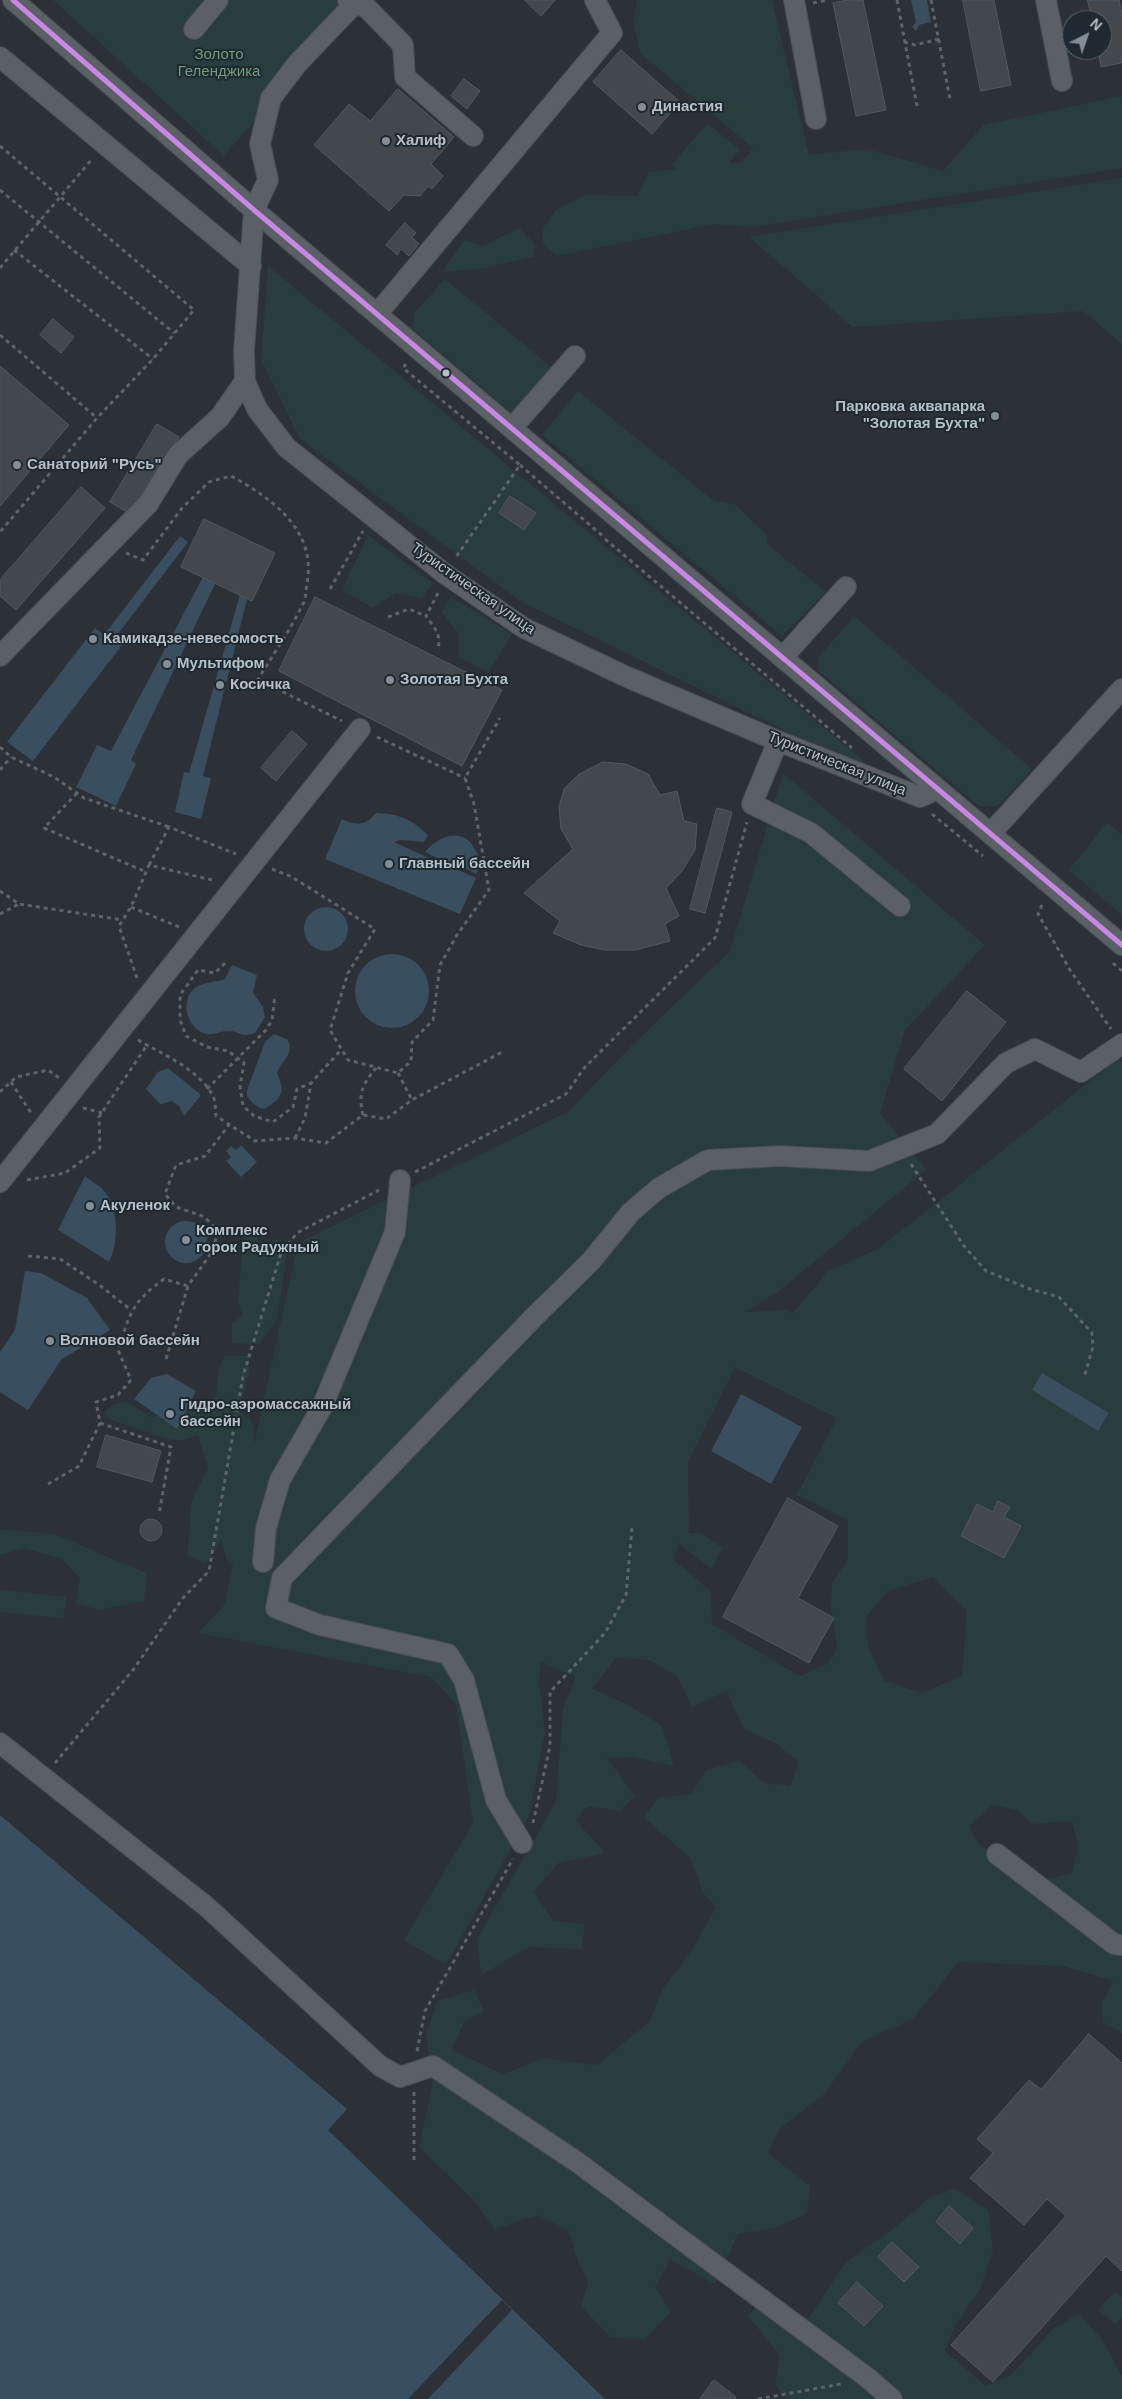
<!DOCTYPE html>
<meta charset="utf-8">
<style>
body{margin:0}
#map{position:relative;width:1122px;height:2399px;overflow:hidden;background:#2b3137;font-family:Helvetica,sans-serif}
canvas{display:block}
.north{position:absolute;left:1062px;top:10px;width:50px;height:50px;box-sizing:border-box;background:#1e2931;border:1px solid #5a656d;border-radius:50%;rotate:41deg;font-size:14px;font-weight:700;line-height:20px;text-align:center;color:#b5bfc7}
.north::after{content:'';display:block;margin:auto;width:18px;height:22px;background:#858d95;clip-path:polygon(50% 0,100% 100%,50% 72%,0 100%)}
</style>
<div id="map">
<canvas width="1122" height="2399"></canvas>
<div class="north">N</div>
</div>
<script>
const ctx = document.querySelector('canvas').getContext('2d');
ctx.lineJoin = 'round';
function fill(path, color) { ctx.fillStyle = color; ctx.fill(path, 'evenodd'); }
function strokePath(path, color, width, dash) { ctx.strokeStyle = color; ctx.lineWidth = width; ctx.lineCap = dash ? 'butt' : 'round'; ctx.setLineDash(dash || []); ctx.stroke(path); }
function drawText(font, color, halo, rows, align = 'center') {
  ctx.font = font + ' Helvetica,sans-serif'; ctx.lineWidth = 4; ctx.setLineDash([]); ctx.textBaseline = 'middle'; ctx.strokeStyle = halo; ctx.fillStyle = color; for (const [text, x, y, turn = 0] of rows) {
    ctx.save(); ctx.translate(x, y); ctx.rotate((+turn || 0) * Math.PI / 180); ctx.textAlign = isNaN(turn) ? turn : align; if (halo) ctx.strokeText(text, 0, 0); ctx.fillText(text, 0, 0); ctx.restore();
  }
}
fill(new Path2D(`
 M53 0H359L224 156Z
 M637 0H772L809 155 867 149 943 171 983 125 1122 96V168L753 227 715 224 557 256 543 244V228L556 210 586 195 637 196 649 172 676 169 672 165 707 123 740 150 729 163 742 162 753 148 640 53 633 22Z
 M1122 178V344L1083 311 853 327 749 237Z
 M519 228 535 244 533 257 484 268 442 272 464 240 483 246Z
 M268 266 865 762 860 767 523 603 300 439 261 360Z
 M445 279 555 370 514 415 413 329 414 313Z
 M578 391 713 500 736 505 767 535V544L826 592 782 636 542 435Z
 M368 535 433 583 422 598 396 593 373 608 342 590Z
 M451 597 512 634 488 673 459 657V635L442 612Z
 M854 616 1032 769 998 806 980 807 819 671 818 658Z
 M783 773 985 945 905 1030 880 1113 926 1170 779 1291 746 1312 784 1310 793 1313 828 1271 878 1249 1118 1059 1122 1062V2033L1103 2022 1102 2003 1113 1981 1064 1966 958 1962 914 2018 862 2042 824 2094 779 2129 768 2153 810 2186 807 2214 774 2228 738 2234 715 2284 670 2260 655 2287 671 2312 644 2340 610 2337 581 2306 588 2282 578 2262 568 2230 538 2215 495 2229 475 2202 419 2147 433 2083 426 2035 437 2001 474 1990 484 2011 464 2022 452 2050 503 2074 544 2058 597 2065 649 2022 664 1987 694 1947 716 1907 703 1893 691 1859 644 1817 658 1798 691 1794 706 1770 739 1761 765 1783 790 1786 799 1762 775 1743 745 1730 735 1711 727 1691 692 1707 677 1676 649 1660 616 1658 592 1689 627 1704 662 1726 674 1766 632 1757 607 1758 635 1796 620 1811 588 1806 576 1820 605 1853 558 1863 534 1892 553 1921 585 1924 582 1949 529 1947 481 1975 477 1939 556 1801 563 1709 575 1677 541 1662 539 1681 545 1732 529 1816 446 1965 404 1940 473 1823 456 1704 431 1677 198 1633 225 1604 233 1563 226 1559 221 1538 206 1565 187 1554 192 1500 208 1468 198 1435 181 1441 163 1438 112 1420 103 1413 113 1405 126 1401 151 1417 191 1409 216 1397 218 1371 224 1356H249V1374L239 1409 253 1424 254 1445 298 1243 569 1111 631 1046 730 951ZM735 1367 837 1418 797 1495 848 1520V1559L832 1583 831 1607 837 1649 829 1663 800 1676 712 1624 711 1591 674 1560 678 1543 711 1569 723 1548 701 1533H689L688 1462ZM933 1577 967 1611 962 1676 921 1693 883 1680 868 1645 866 1617 888 1591ZM992 1805 1018 1810 1031 1824 1072 1821 1078 1846 1072 1873 1042 1881 1022 1864 980 1846 969 1826Z
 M1107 822 1122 835V915L1069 870Z
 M255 1234 259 1242 277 1240 289 1242 277 1318 260 1344 232 1343V1323L243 1315 238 1303 243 1239Z
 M0 1529 53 1534 147 1573 144 1601 99 1610 76 1603 80 1579 62 1559 25 1548 0 1555Z
 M0 1590 67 1597 63 1618 0 1612Z
 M955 2189 988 2210 993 2250 980 2290 955 2325 945 2351 986 2386 1012 2374 1053 2329 1078 2314 1103 2340 1122 2376V2399H787L775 2385 780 2356 749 2317 763 2292 793 2313 809 2318 845 2263 897 2226 930 2197Z
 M1115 2291 1122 2297V2317L1115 2325 1098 2310Z`), '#293d3c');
fill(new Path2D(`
 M911 0H927L931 22 919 25 916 31 912 27 916 22Z
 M180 536 188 542 114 639 122 645 33 761 7 742 95 628 104 635Z
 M203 577 215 584 131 760 136 764 116 806 76 787 97 745 111 751Z
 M240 595 247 599 203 776 211 778 201 819 175 812 184 772 189 773Z
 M376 813C400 814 411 819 428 835L424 842 401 840 394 842 444 865 445 862 425 852C437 837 463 826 474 848 476 851 479 855 479 858 480 863 477 870 477 874L458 865 456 869 476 878 460 914 325 859 342 819C357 826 365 826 376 813Z
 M304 929a22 22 0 1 1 44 0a22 22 0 1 1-44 0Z
 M355 991a37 37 0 1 1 74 0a37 37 0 1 1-74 0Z
 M232 965 257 975 253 993 263 1007 265 1017 255 1033C239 1038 243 1032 229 1031 220 1030 212 1037 203 1033 186 1026 180 999 195 988 205 981 215 983 225 979Z
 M274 1034 288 1040C294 1056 282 1059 277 1073 286 1092 282 1099 264 1109 256 1107 252 1103 247 1096V1090L265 1042Z
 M168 1068 201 1095 184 1116 179 1106 172 1101 160 1104 146 1089 158 1072Z
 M241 1145 257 1162 241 1177 226 1161 231 1157 226 1151 231 1146 236 1150Z
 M85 1176C90 1181 99 1185 104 1191 119 1207 119 1243 109 1262L58 1230Z
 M165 1242a21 21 0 1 1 42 0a21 21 0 1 1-42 0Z
 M25 1271 41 1273 87 1298 110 1330 61 1360 28 1410 0 1392V1352L15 1330Z
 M1042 1373 1109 1413 1098 1431 1032 1390Z
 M167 1374 196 1391 177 1429 134 1399 151 1378Z
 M741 1394 802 1427 771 1484 711 1451Z
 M0 1815 347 2109 328 2130 605 2399H0Z`), '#394e5e');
fill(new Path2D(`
 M502 2300 512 2310 428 2399H408Z`), '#2b3137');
const building = new Path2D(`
 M525 0H555L541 16Z
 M849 0H863L886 110 856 116 833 3Z
 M963 0H994L1011 85 981 91Z
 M1088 0H1119L1122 14V63L1101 67 1098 50H1102V20H1092Z
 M621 50 680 102 652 134 593 82Z
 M464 79 480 91 467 109 451 96Z
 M398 89 454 137 431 164 443 176 432 189 428 186 420 196 404 195 389 211 314 145 349 104 370 121Z
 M405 223 416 233 412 237 419 244 409 256 401 249 397 255 386 245Z
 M53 319 74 337 61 353 40 335Z
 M0 366 69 425 0 506Z
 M157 424 179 437 132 515 110 502Z
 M81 487 105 508 16 610 0 596V580Z
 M510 496 536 513 524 530 499 513Z
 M204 519 275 553 252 601 181 567Z
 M315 597 502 690 462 766 279 671Z
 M292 731 307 744 276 781 261 768Z
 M603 762 626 764 648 774 660 795 677 791 684 821 697 824 695 850 682 871 666 888 679 916 665 924 670 941 635 950H605L581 945 553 933 560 921 524 893 573 849 561 829 559 807 564 789 578 775Z
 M717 808 732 812 705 913 690 909Z
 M967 991 1006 1022 942 1101 904 1069Z
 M106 1435 161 1451 152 1482 97 1467Z
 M788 1498 838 1526 798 1598 834 1618 809 1663 723 1617Z
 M998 1501 1010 1507 1004 1517 1021 1526 1004 1558 961 1536 977 1504 993 1512Z
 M140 1530a11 11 0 1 1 22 0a11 11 0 1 1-22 0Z
 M1089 2034 1122 2063V2271L1106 2256 993 2382 951 2345 1066 2216 1047 2199 1024 2225 970 2178 993 2153 977 2139 1029 2080 1041 2089Z
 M949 2206 973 2228 960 2244 936 2222Z
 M892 2242 919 2267 904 2282 878 2257Z
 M857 2282 883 2306 864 2326 838 2303Z
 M714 2380 736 2397 734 2399H700Z`);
fill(building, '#43484d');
strokePath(building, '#52595f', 1);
const minor = new Path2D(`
 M13 0 254 210 1122 945
 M348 0 367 8 403 45 405 77 473 136
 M358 0 297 64 271 98 260 144 268 180 254 210 244 351 245 381 257 409 286 447 445 574 524 628 627 677 778 741 920 797 938 789
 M794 0 816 119
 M1046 0 1062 81
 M194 29 218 0
 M0 57 251 266
 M377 314 612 33 595 0
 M512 428 575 356
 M0 656 148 504 178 455 220 417 245 381
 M783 657 846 587
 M778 741 752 804 811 833 900 906
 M991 833 1122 689
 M0 1182 360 729
 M263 1562 266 1528 280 1480 322 1407 395 1232 400 1180
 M0 1743 207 1907 380 2066 400 2077 433 2066 577 2162 869 2379 892 2399
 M522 1843 496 1800 464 1680 448 1654 320 1625 276 1608 282 1578 534 1317 591 1261 631 1212 659 1188 708 1160 780 1156 869 1161 937 1134 1006 1063 1035 1049 1081 1072 1122 1044
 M997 1854 1114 1944 1122 1945`);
strokePath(minor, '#484d52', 22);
strokePath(new Path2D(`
 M897 0 917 106
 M931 0 950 99
 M813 3 828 0
 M904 42 915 45 939 39
 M0 146 194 310 153 359 97 418 0 532
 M0 190 174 333
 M14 250 153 359
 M0 268 93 158
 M0 335 97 418
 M406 364 403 368 520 465 456 557
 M520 465 605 538
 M605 539 852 748
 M126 553 143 560 182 508 209 482 231 476C272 498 317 531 307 583 306 589 306 596 304 602 291 629 272 656 257 681L273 687 342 721
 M330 589 363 531
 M438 593 426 616 438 633 439 648
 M388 617 409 609 426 616
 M377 737 465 778
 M0 747 11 757 54 777 84 798 169 827
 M0 770 11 757
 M77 793 44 828 146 872
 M932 814 983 856
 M149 865 169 827 236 854
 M272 869 292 877 375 929 348 973 330 1030 348 1060 398 1073 411 1061 412 1042 433 1020 440 965 457 935 489 890 474 804 465 778 500 718
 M0 891 19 904 123 920
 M1042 905 1038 914 1070 970 1111 1029
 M131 907 179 927
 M0 914 19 904
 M225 963 215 973 198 970 180 995V1020L186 1036 207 1047 228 1051 244 1063 240 1086 243 1106 254 1116 273 1122 293 1107 297 1089 311 1083
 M1113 963 1122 971
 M137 978 119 926 131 907 149 865 216 881
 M138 1040C162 1054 200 1070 213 1096 216 1102 215 1110 216 1116L255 1141 295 1138 326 1143 363 1115 386 1119 412 1100 504 1051
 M398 1073 412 1100
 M11 1082 31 1113
 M207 1089 266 1030 272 1020 275 995
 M0 1092 16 1077 48 1070 59 1078
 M83 1108 102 1113
 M363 1115C358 1093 362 1085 376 1068
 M295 1138 305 1118 311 1083 341 1050
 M911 1164 964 1246 986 1271 1030 1289 1059 1297 1092 1333 1093 1347 1084 1377
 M415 1172 566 1094 585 1067 715 938 747 822
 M27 1180 65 1173 100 1148 99 1117 147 1045
 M28 1256 60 1259 98 1284 131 1310
 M166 1359 188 1286 214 1249 217 1231 205 1217 176 1207 165 1194 176 1165 205 1156 229 1125
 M100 1423 171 1447 159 1514
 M48 1484 79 1466 100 1423 96 1402 118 1395 131 1380 118 1350C130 1313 132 1302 164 1279L188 1286
 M55 1763 133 1670 183 1598 209 1571 243 1376 281 1253 297 1233 379 1190
 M533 1823 550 1746V1692L605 1633 626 1595 632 1528
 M417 2051 425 2011 513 1859
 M414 2092V2164
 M758 2399 841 2384`), '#5e6468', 3, [4, 4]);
strokePath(minor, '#5a6065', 20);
strokePath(new Path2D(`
 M13 0 254 210 1122 945`), '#c787e3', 5);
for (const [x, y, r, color] of [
 [642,107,5,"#858d95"],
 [386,141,5,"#858d95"],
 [446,373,4.5,"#b5bfc7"],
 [995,416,5,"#858d95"],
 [17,465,5,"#858d95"],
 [93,639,5,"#858d95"],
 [167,664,5,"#858d95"],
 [390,680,5,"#858d95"],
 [220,685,5,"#858d95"],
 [389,864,5,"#858d95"],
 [90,1206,5,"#858d95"],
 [186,1240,5,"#858d95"],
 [50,1341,5,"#858d95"],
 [170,1414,5,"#858d95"]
]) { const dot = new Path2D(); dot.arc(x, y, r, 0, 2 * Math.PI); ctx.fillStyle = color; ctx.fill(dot); strokePath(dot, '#1e2931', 2); }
drawText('15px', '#759b79', '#1e2931', [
 ["Золото",219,55],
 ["Геленджика",219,72]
]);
drawText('bold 15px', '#b5bfc7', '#1e2931', [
 ["Династия",652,107],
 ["Халиф",396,141],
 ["Парковка аквапарка",985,407,"right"],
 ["\"Золотая Бухта\"",985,424,"right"],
 ["Санаторий \"Русь\"",27,465],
 ["Камикадзе-невесомость",103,639],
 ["Мультифом",177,664],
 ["Золотая Бухта",400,680],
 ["Косичка",230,685],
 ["Главный бассейн",399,864],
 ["Акуленок",100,1206],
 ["Комплекс",196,1231],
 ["горок Радужный",196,1248],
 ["Волновой бассейн",60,1341],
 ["Гидро-аэромассажный",180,1405],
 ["бассейн",180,1422]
], 'left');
drawText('15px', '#b5bfc7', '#1e2931', [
 ["Туристическая улица",473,589,35],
 ["Туристическая улица",837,764,22]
]);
</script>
